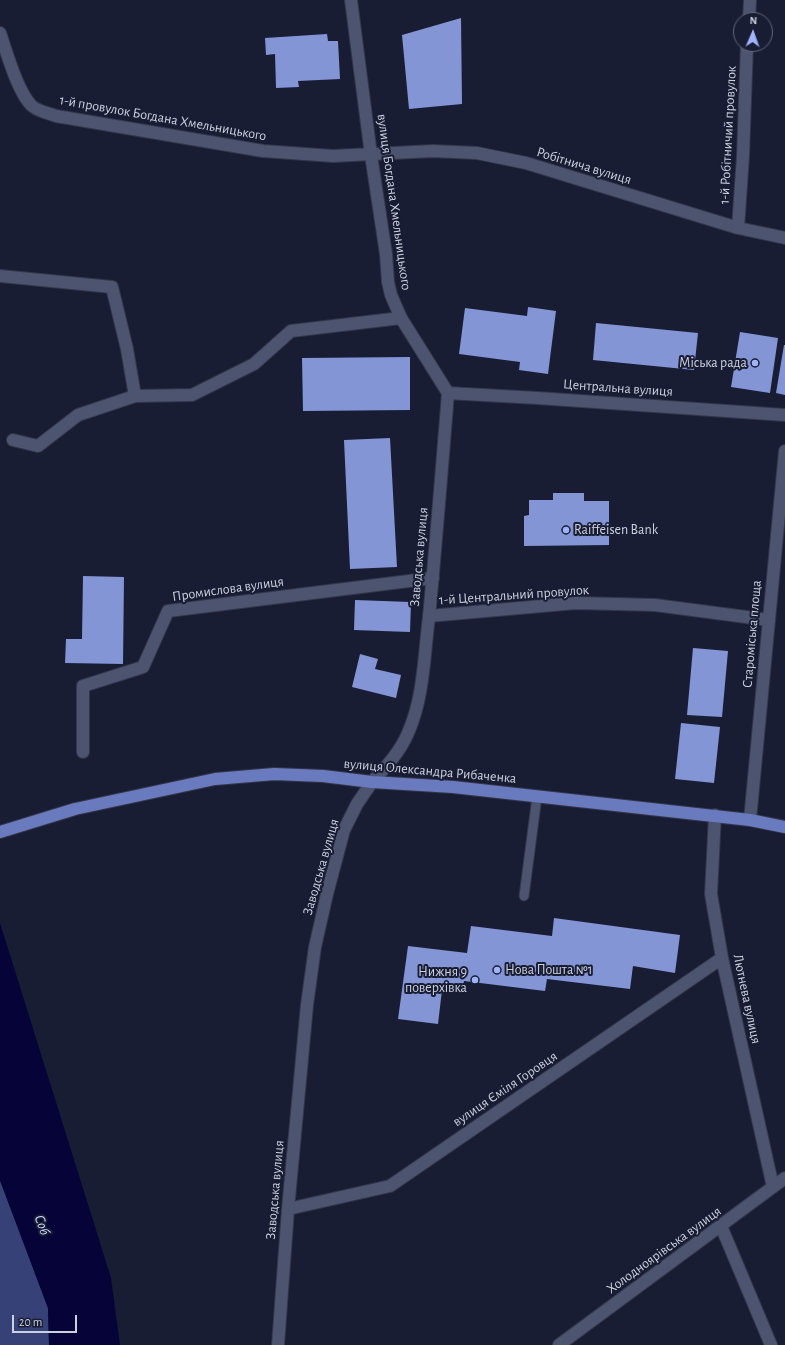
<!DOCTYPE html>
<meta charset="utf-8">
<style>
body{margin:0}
#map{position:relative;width:785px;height:1345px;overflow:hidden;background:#181d34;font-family:"Alegreya Sans",sans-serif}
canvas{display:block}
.north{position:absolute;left:733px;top:12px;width:40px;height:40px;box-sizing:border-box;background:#181d34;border:1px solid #606579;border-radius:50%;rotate:2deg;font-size:11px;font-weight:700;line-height:16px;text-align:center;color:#ccd1e0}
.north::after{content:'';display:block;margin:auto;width:14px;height:18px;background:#a0b3fd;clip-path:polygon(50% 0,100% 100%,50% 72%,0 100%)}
.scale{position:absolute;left:12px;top:1315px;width:65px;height:18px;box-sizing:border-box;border:2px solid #ccd1e0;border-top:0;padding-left:5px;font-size:12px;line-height:14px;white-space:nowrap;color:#ccd1e0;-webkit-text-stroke:3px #181d34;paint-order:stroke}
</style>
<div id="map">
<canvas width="785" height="1345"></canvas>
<div class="north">N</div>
<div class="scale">20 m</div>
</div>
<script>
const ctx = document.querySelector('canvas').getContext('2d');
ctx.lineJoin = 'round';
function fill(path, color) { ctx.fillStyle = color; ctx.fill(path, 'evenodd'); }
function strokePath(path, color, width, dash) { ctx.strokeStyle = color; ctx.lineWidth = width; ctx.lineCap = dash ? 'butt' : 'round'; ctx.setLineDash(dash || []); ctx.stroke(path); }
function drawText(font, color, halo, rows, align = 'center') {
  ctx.font = font + ' "Alegreya Sans",sans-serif'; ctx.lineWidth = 4; ctx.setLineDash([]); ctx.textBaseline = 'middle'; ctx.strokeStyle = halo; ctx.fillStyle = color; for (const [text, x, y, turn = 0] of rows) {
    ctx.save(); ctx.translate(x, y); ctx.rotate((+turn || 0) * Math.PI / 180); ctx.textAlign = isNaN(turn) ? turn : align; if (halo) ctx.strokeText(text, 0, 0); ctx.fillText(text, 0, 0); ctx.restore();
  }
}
fill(new Path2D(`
 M0 1181 48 1308 49 1345H0Z`), '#364177');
fill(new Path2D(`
 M0 923 111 1278 120 1345H49L48 1308 0 1180Z`), '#060339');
fill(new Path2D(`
 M461 18 462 104 409 109 402 35Z
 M327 34 328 41H338L340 79 298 81 299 87 276 88 275 54 266 55 265 38Z
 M528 307 556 311 548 374 519 370 520 362 459 354 465 308 527 316Z
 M596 323 698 333 694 370 593 360Z
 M740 332 778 338 770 393 731 387Z
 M784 345H785V395L776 393Z
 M410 357V410L303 411 302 358Z
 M390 438 397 567 350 569 344 440Z
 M553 493H584V501H609V545L524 546V516L529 515V500H553Z
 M83 576 124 577 123 664 65 663 66 639H82Z
 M355 600 411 602 410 632 354 630Z
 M693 648 728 651 722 717 687 715Z
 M360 654 378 659 375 669 401 675 396 698 352 687Z
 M681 723 720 727 714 783 675 779Z
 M554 918 680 935 675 973 633 966 630 989 547 979 545 991 464 981 462 992 442 990 438 1024 398 1019 408 946 467 953 471 926 552 936Z`), '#8495d6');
const service = new Path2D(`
 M524 896 537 797`);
const minor = new Path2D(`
 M749 20 750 0
 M0 33C7 53 17 90 31 105 36 111 49 113 56 116L263 151 333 156 433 151 477 153 526 163 738 228 785 238
 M738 228 743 156 747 44
 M0 276 112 287 127 349 135 396
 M13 440 38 446 78 415 135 396 192 395 254 364 291 331 401 318
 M429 616 576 603 655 605 769 620
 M83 752V686L143 667 168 611 433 578
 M715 815 711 894 722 958 773 1187
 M288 1209 390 1186 722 958
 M721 1226 771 1345
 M278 1345 288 1209 307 1005 315 947 327 894 344 830 357 804 372 782
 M559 1345 785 1178`);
const tertiary = new Path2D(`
 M351 0 371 155 386 254 388 282 391 295 401 318 448 393
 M448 393 537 398 785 415
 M372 782C386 767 400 752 408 733 424 697 424 655 429 617 436 543 442 468 448 393
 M750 820 785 451`);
const trunk = new Path2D(`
 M0 832 75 809 215 779 274 774 323 776 372 782 453 787 750 820 785 827`);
strokePath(service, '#34374a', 11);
strokePath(minor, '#34374a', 14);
strokePath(tertiary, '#34374a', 14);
strokePath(trunk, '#34374a', 14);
strokePath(service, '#4c546f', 9);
strokePath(minor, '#4c546f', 12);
strokePath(tertiary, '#4c546f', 12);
strokePath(trunk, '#6a7abe', 12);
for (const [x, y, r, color] of [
 [755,363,4,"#a0b3fd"],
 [566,530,4,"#a0b3fd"],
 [497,970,4,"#a0b3fd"],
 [475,980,4,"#a0b3fd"]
]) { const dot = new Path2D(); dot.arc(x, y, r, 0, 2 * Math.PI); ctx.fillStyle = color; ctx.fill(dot); strokePath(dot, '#181d34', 1.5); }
drawText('14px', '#ccd1e0', '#181d34', [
 ["1-й провулок Богдана Хмельницького",163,118,10],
 ["1-й Робітничий провулок",728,135,-87],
 ["Робітнича вулиця",584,166,17],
 ["вулиця Богдана Хмельницького",394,202,82],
 ["Центральна вулиця",618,388,4],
 ["Заводська вулиця",419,557,-85],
 ["Промислова вулиця",228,589,-8],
 ["1-й Центральний провулок",514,595,-4],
 ["Староміська площа",752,634,-85],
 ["вулиця Олександра Рибаченка",430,771,5],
 ["Заводська вулиця",321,867,-74],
 ["Лютнева вулиця",747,999,78],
 ["вулиця Єміля Горовця",505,1089,-34],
 ["Заводська вулиця",275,1190,-85],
 ["Холодноярівська вулиця",664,1250,-36]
]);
drawText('14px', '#ccd1e0', '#181d34', [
 ["Міська рада",747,363],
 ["Raiffeisen Bank",574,530,"left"],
 ["Нова Пошта №1",505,970,"left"],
 ["Нижня 9",467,972],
 ["поверхівка",467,988]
], 'right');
drawText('italic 15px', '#cbd6fa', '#181d34', [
 ["Соб",42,1225,70]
]);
</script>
